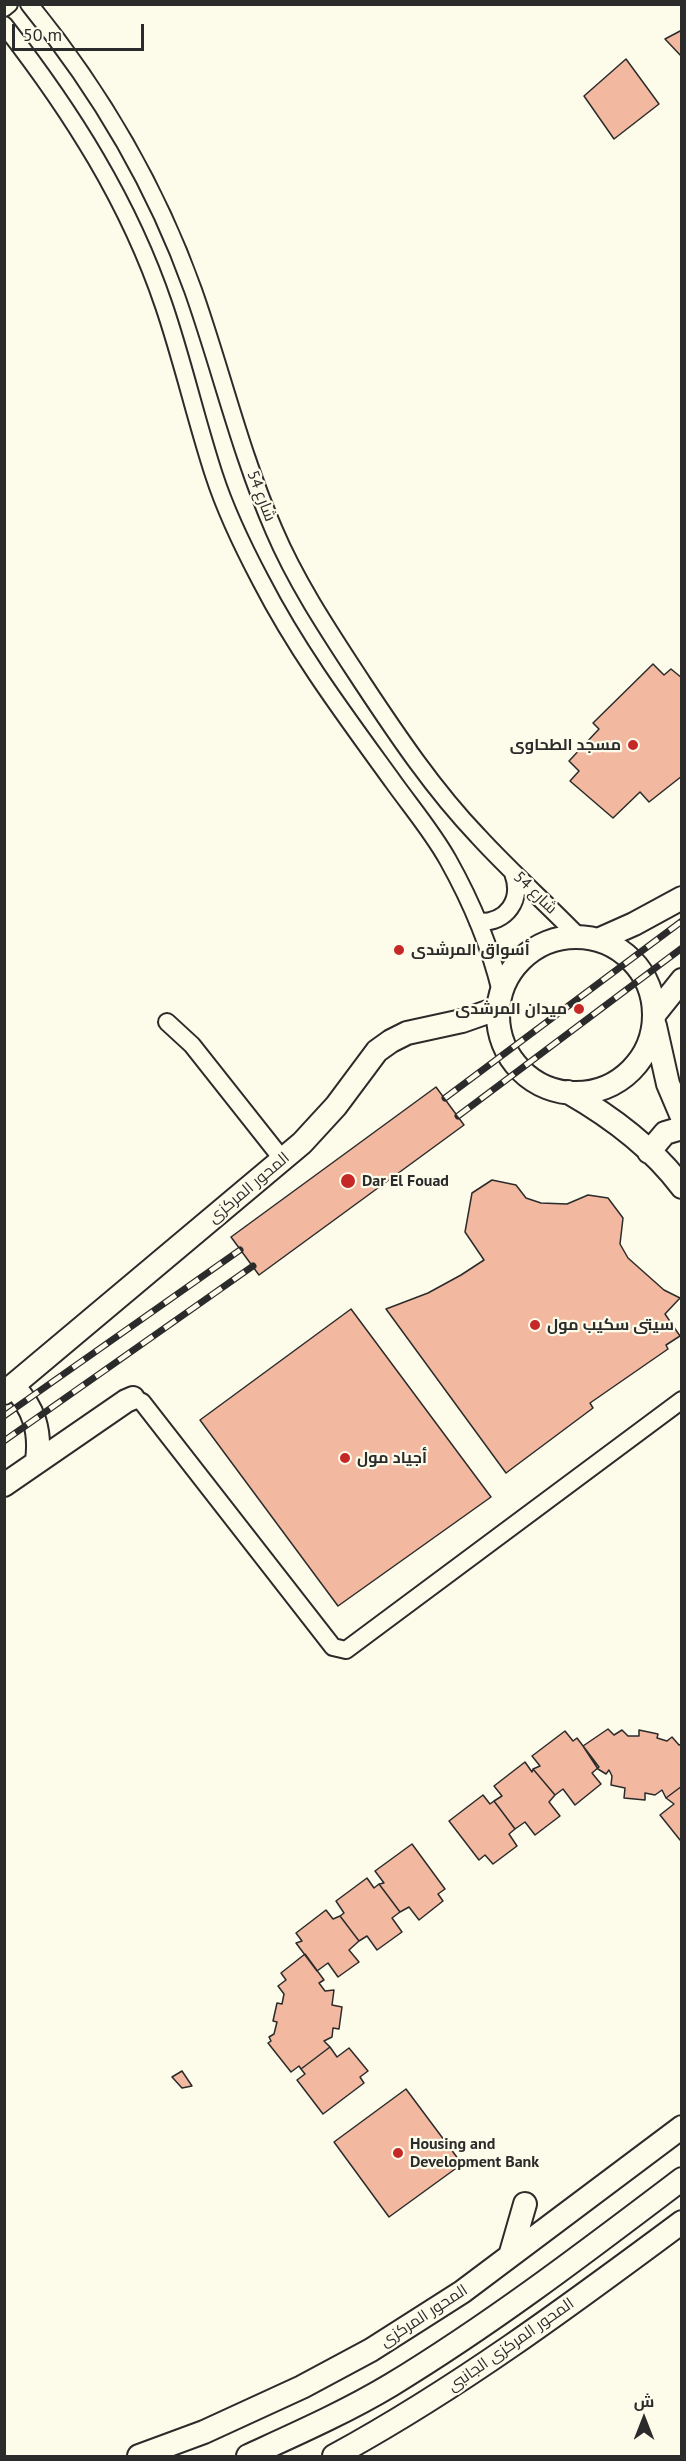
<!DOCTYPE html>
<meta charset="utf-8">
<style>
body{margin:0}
#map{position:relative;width:686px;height:2461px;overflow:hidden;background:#fdfbea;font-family:"PT Sans",Cairo,sans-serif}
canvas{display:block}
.frame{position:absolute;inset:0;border:6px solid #2b2b2b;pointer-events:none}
.north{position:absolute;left:614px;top:2389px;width:60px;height:60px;-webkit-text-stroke:4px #fdfbea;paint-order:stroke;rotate:0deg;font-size:16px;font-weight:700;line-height:24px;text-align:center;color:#2b2b2b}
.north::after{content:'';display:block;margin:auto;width:21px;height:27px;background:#2b2b2b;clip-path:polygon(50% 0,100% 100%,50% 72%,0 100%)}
.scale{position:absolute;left:12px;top:24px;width:132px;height:27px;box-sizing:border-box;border:3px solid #2b2b2b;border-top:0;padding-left:8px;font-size:18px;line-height:21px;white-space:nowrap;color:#2b2b2b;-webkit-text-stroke:4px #fdfbea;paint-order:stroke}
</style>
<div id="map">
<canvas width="686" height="2461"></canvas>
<div class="frame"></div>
<div class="north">ش</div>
<div class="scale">50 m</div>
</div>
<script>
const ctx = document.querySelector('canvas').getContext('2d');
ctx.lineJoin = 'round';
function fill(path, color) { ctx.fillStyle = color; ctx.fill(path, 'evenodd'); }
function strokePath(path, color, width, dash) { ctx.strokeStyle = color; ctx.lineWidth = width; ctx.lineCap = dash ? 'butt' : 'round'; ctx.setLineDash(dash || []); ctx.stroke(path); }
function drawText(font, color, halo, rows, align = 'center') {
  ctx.font = font + ' "PT Sans",Cairo,sans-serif'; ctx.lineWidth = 4.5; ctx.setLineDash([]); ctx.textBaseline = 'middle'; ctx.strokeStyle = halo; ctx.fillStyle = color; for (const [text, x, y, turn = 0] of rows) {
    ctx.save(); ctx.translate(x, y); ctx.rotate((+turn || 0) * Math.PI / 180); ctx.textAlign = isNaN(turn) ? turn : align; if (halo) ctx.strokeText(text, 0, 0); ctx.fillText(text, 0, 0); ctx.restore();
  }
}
const building = new Path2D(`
 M682 30V57L665 39Z
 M626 59 659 104 614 139 584 96Z
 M653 664 664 675 671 669 682 678V776L649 802 640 792 613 818 570 781 579 771 569 761 599 729 593 723Z
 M436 1087 464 1125 259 1275 231 1237Z
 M492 1180 516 1185 526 1198 541 1203 567 1204 588 1195 608 1198 623 1218 620 1244 628 1258 664 1290 680 1298 665 1314 680 1336 666 1345 668 1349 590 1403 593 1408 506 1473 386 1309 428 1293 461 1275 484 1260 465 1232 472 1193Z
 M351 1309 491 1497 338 1606 200 1420Z
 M608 1729 614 1735 622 1730 628 1736H639V1730L658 1734 657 1738 667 1741 672 1737 679 1745 682 1744V1786L666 1798 662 1790 655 1795 645 1793V1800L624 1798 625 1788 611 1785 612 1776 609 1770 606 1774 598 1769 583 1746Z
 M565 1731 573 1741 577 1738 599 1767 592 1773 601 1784 575 1805 563 1789 555 1795 533 1769 540 1766 532 1756Z
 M525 1762 532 1772 533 1769 555 1795 549 1802 560 1816 535 1835 525 1822 515 1829 494 1801 502 1796 494 1786Z
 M682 1786V1838L680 1840 660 1815 674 1804 666 1798Z
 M483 1795 490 1804 494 1801 515 1829 509 1834 517 1846 493 1864 485 1855 479 1860 449 1821Z
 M412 1844 445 1889 438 1894 443 1901 419 1920 409 1907 400 1912 379 1884 384 1883 375 1871Z
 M367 1878 374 1888 379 1884 400 1912 392 1918 402 1932 377 1950 367 1936 359 1941 340 1916 344 1913 336 1901Z
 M326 1910 333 1919 340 1916 359 1941 349 1950 359 1962 338 1977 328 1963 317 1971 296 1943 302 1941 296 1933Z
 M305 1954 324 1980 319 1983 325 1991 334 1990 332 2005 342 2007 339 2029 333 2028 332 2037 324 2041 330 2047 301 2069 299 2066 291 2072 268 2043 271 2041 269 2037 274 2034 277 2022 273 2021 277 2003 282 2004 284 1994 278 1986 286 1980 281 1973Z
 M330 2047 337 2057 349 2048 368 2071 360 2077 364 2083 323 2114 297 2080 305 2074 301 2069Z
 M182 2071 192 2086 182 2088 172 2077Z
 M406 2089 462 2164 389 2217 334 2142Z`);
fill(building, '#f2b8a0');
strokePath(building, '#2b2b2b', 1.5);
const street = new Path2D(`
 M29 4C100 91 155 184 193 290 221 369 240 452 274 530 297 584 330 633 362 682 397 735 434 790 478 836 510 871 546 903 579 937
 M4 8 9 4
 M4 25C71 111 129 202 164 306 183 362 196 420 214 475 226 512 243 547 261 581 298 653 347 718 394 783 412 808 433 833 448 860 471 901 490 946 501 992
 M478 922C507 923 523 900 513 873
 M167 1022 192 1045 283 1160
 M133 1398 142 1402 333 1647 346 1650 682 1400`);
const secondary = new Path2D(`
 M498 1015a78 78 0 1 1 156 0a78 78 0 1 1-156 0Z
 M598 940 634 924 682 898
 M654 1015 682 980
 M655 1026 668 1084 682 1117
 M568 1092C610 1116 652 1147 682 1187
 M649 1152 665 1133 682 1128
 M13 1386C34 1408 41 1431 37 1461
 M4 1393 302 1143 336 1106 377 1051 391 1041 407 1033 462 1021 499 1008
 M4 1485 126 1401 133 1398
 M510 2256 525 2204
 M139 2456 204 2432 302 2387 371 2350 462 2292 682 2127
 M248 2456C296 2434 346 2412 391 2385 493 2323 587 2251 682 2179
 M334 2456C457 2389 569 2306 682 2222`);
strokePath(street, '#2b2b2b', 20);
strokePath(secondary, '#2b2b2b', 26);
strokePath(street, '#fdfbea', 16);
strokePath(secondary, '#fdfbea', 22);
const rail = new Path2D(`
 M445 1098 682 921
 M458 1116 682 948
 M4 1416 240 1250
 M4 1441 253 1266`);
strokePath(rail, '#2b2b2b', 7);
strokePath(rail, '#fdfbea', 4.5, [14]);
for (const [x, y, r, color] of [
 [633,745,6,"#c62828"],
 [399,950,6,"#c62828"],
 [579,1009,6,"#c62828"],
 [348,1181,8,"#c62828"],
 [535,1325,6,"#c62828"],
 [345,1458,6,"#c62828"],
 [398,2153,6,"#c62828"]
]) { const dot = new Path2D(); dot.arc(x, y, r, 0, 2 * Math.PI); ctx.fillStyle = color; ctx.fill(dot); strokePath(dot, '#fdfbea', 2); }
drawText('16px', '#2b2b2b', '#fdfbea', [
 ["شارع 54",261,496,69],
 ["شارع 54",535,893,44],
 ["المحور المركزى",249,1188,-40],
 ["المحور المركزى",424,2316,-33],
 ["المحور المركزى الجانبى",511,2345,-35]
]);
drawText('bold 16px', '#2b2b2b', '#fdfbea', [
 ["مسجد الطحاوى",621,745,"right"],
 ["أسواق المرشدى",411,950],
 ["ميدان المرشدى",567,1009,"right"],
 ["Dar El Fouad",362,1181],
 ["سيتى سكيب مول",547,1325],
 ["أجياد مول",357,1458],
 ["Housing and",410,2144],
 ["Development Bank",410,2162]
], 'left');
</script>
